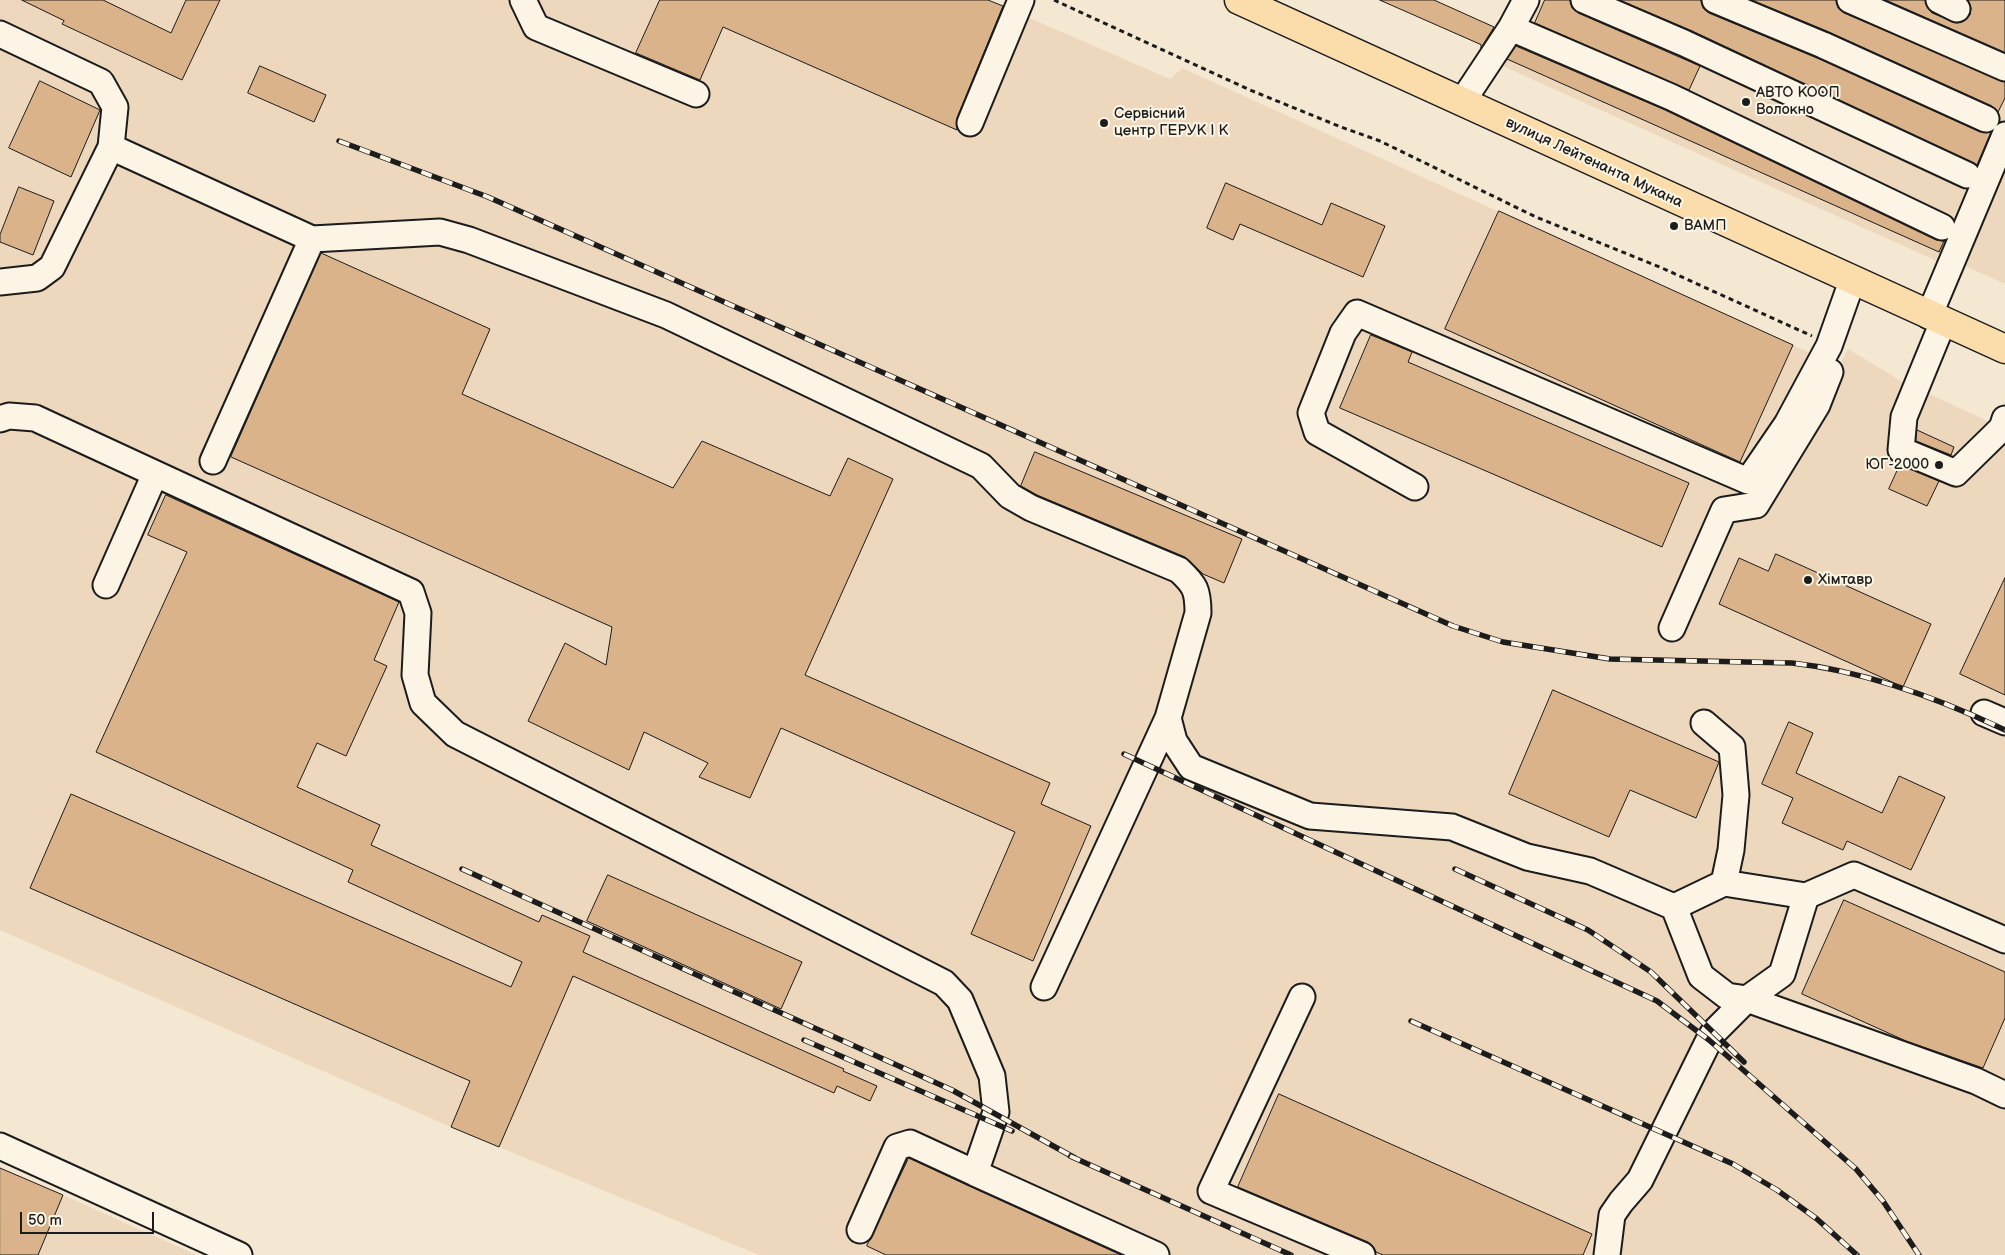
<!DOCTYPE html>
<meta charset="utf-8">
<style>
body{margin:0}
#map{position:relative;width:2005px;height:1255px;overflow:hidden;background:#f5e8d3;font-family:"Balsamiq Sans",sans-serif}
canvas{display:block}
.scale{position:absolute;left:20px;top:1212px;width:134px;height:22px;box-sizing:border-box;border:2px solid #1c1c1c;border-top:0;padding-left:6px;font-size:15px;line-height:18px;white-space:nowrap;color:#1c1c1c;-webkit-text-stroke:4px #fcf5e5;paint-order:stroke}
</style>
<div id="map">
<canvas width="2005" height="1255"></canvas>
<div class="scale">50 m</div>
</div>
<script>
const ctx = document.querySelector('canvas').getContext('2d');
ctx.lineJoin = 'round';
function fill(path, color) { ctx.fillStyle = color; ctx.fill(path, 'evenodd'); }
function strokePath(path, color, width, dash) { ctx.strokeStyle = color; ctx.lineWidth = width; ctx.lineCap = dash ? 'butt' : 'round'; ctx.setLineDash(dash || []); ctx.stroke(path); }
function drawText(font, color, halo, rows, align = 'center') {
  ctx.font = font + ' "Balsamiq Sans",sans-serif'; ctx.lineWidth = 4; ctx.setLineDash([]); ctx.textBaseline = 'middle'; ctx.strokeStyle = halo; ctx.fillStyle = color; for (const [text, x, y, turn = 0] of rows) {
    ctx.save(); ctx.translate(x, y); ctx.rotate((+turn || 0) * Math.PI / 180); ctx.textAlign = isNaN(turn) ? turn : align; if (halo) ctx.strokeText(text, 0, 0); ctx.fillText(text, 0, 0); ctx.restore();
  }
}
fill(new Path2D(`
 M0 0H988L1170 79 1182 68 1839 366 1848 349 1901 381 2005 429V1255H759L451 1127 0 930Z
 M1524 0H2005V126L1946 265 1496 63Z
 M2005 166V284L1965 266Z
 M0 1168 63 1195 197 1255H0Z`), '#edd8bd');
const building = new Path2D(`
 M22 0H103L171 33 186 0H220L182 80 62 24 64 21Z
 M660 0H988L1003 6 957 118V130L723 27 700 80 636 53Z
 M1380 0H1434L1494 27 1481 48V45Z
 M1545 0H1570L1572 8 1578 13 1700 66 1689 90 1535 23Z
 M1620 0H1701L1703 8 1709 13 1817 58 1980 132H1991L1977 165 1690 30Z
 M1752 0H1836L1838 8 1844 13 2005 82V98L1998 112 1992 106 1829 32Z
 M1886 0H1925L1927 7 1932 13 1957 23 1964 21 1970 15 1971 8 1968 0H2005V52Z
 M1516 46 1665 110 1936 240 1944 241 1939 252 1507 59Z
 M260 66 326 95 314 122 248 93Z
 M40 81 100 110 71 177 9 148Z
 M1226 183 1322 225 1331 203 1385 226 1363 277 1240 224 1233 240 1207 228Z
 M19 187 54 201 33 255 0 242V235Z
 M1499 211 1793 345 1740 462 1445 329Z
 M321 253 490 329 462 394 673 488 702 441 830 496 848 458 893 479 805 675 1050 783 1041 804 1091 826 1033 961 971 934 1015 832 781 728 750 798 699 777 708 763 644 732 629 770 528 721 565 643 606 665 612 627 231 457Z
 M1371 335 1412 352 1408 362 1689 483 1662 547 1340 408Z
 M1917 430 1954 447 1951 455 1916 441Z
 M1035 452 1242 539 1224 583 1203 574 1185 557 1037 495 1021 486Z
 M1900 465 1939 481 1927 506 1889 489Z
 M166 495 399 602 374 660 387 666 346 756 317 743 297 787 380 825 371 845 539 922 542 915 590 936 583 952 844 1069 843 1071 877 1086 870 1101 837 1086 834 1093 573 976 499 1147 451 1127 470 1081 30 888 71 794 511 987 522 962 348 882 353 870 96 752 187 552 148 535Z
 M1776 554 1931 624 1903 687 1719 604 1739 558 1768 571Z
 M2005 578V695L1960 674Z
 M1553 690 1719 762 1696 818 1630 790 1609 837 1509 794Z
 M1789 722 1813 733 1796 773 1882 813 1899 776 1945 797 1911 870 1847 841 1843 850 1782 823 1793 798 1762 784Z
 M608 875 802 962 781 1009 587 921Z
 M1844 900 2005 972V1018L1983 1068 1906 1041 1802 994Z
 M1279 1094 1592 1234 1583 1255H1383L1376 1252 1373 1246 1368 1242 1238 1187Z
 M909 1158 969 1186 1121 1255H886L867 1246Z
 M0 1168 63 1195 38 1255H0Z`);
fill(building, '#dab38b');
strokePath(building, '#1c1c1c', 1);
const minor = new Path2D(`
 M523 0 536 27 696 94
 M1584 0 1684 43 1967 175
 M1715 0 1823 45 1986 119
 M1850 0 2005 68
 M1939 0 1957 9
 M1511 28 1671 97 1942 227
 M0 34 101 82 115 107 111 147 52 267 37 278 0 282
 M1462 102 1511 28 1526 0
 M970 123 1021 0
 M111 147 312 239 213 461
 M312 239 440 232 469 240 666 315 981 466 1010 496 1031 508 1179 570C1195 585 1198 590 1198 613L1168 718 1174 741 1191 767 1310 816 1452 827 1527 857 1590 871 1674 907 1724 883 1806 896 1782 974 1747 999 1727 996 1701 976 1674 907
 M1929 316 2005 135
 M1943 322 1904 417 1901 450 1956 473 2002 428 2005 419
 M0 419 9 416 35 418 411 592 418 613 415 675 423 703 455 734 944 983 960 1000 992 1076 996 1112 975 1173 1156 1255
 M1415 487 1317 432 1311 413 1343 333 1357 313 1748 481 1787 424 1829 346 1852 281
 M106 585 155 474
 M1672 628 1724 510 1756 505 1817 405 1830 372
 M1984 713 2005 722
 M1704 723 1732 747 1736 795 1731 850 1724 883
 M1806 896 1854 875 2005 940
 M1044 987 1168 718
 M1302 997 1211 1191 1362 1255
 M0 1146 239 1255
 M860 1230 897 1147 910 1143 975 1173
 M1607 1255 1612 1215 1621 1202 1640 1180 1709 1040 1714 1032 1747 999 1976 1081 2005 1095`);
const major = new Path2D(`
 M1239 0 2005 349`);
strokePath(minor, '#1c1c1c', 29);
strokePath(major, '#1c1c1c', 31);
strokePath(new Path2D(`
 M1054 0 1250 90 1341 127 1380 141 1536 217 1662 268 1812 336`), '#1c1c1c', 3, [5, 4]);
strokePath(minor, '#fcf5e5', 25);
strokePath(major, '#fbddab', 28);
const rail = new Path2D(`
 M339 141 488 197 1453 626 1503 642 1610 659 1792 663C1864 671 1940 699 2005 730
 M1124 754 1657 1001 1709 1040 1856 1169 1883 1201 1919 1255
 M462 869 952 1090 1075 1158
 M1455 869 1588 930 1651 972 1744 1062
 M1411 1021 1733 1164 1777 1190 1817 1219 1857 1255
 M804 1040 1012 1131
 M1070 1156 1291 1255`);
strokePath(rail, '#1c1c1c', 5.5);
strokePath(rail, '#fcf5e5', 4, [11]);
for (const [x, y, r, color] of [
 [1746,102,5,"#1c1c1c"],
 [1104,123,5,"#1c1c1c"],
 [1674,226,5,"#1c1c1c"],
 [1939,465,5,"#1c1c1c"],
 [1808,580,5,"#1c1c1c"]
]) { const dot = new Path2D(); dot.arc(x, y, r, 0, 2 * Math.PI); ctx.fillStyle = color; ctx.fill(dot); strokePath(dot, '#fcf5e5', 2); }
drawText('15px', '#1c1c1c', '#fcf5e5', [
 ["АВТО КООП",1756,93],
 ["Волокно",1756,110],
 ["Сервісний",1114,114],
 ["центр ГЕРУК І К",1114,131],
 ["ВАМП",1684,226],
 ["ЮГ-2000",1929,465,"right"],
 ["Хімтавр",1818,580]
], 'left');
drawText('15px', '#1c1c1c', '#fcf5e5', [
 ["вулиця Лейтенанта Мукана",1594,163,25]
]);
</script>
